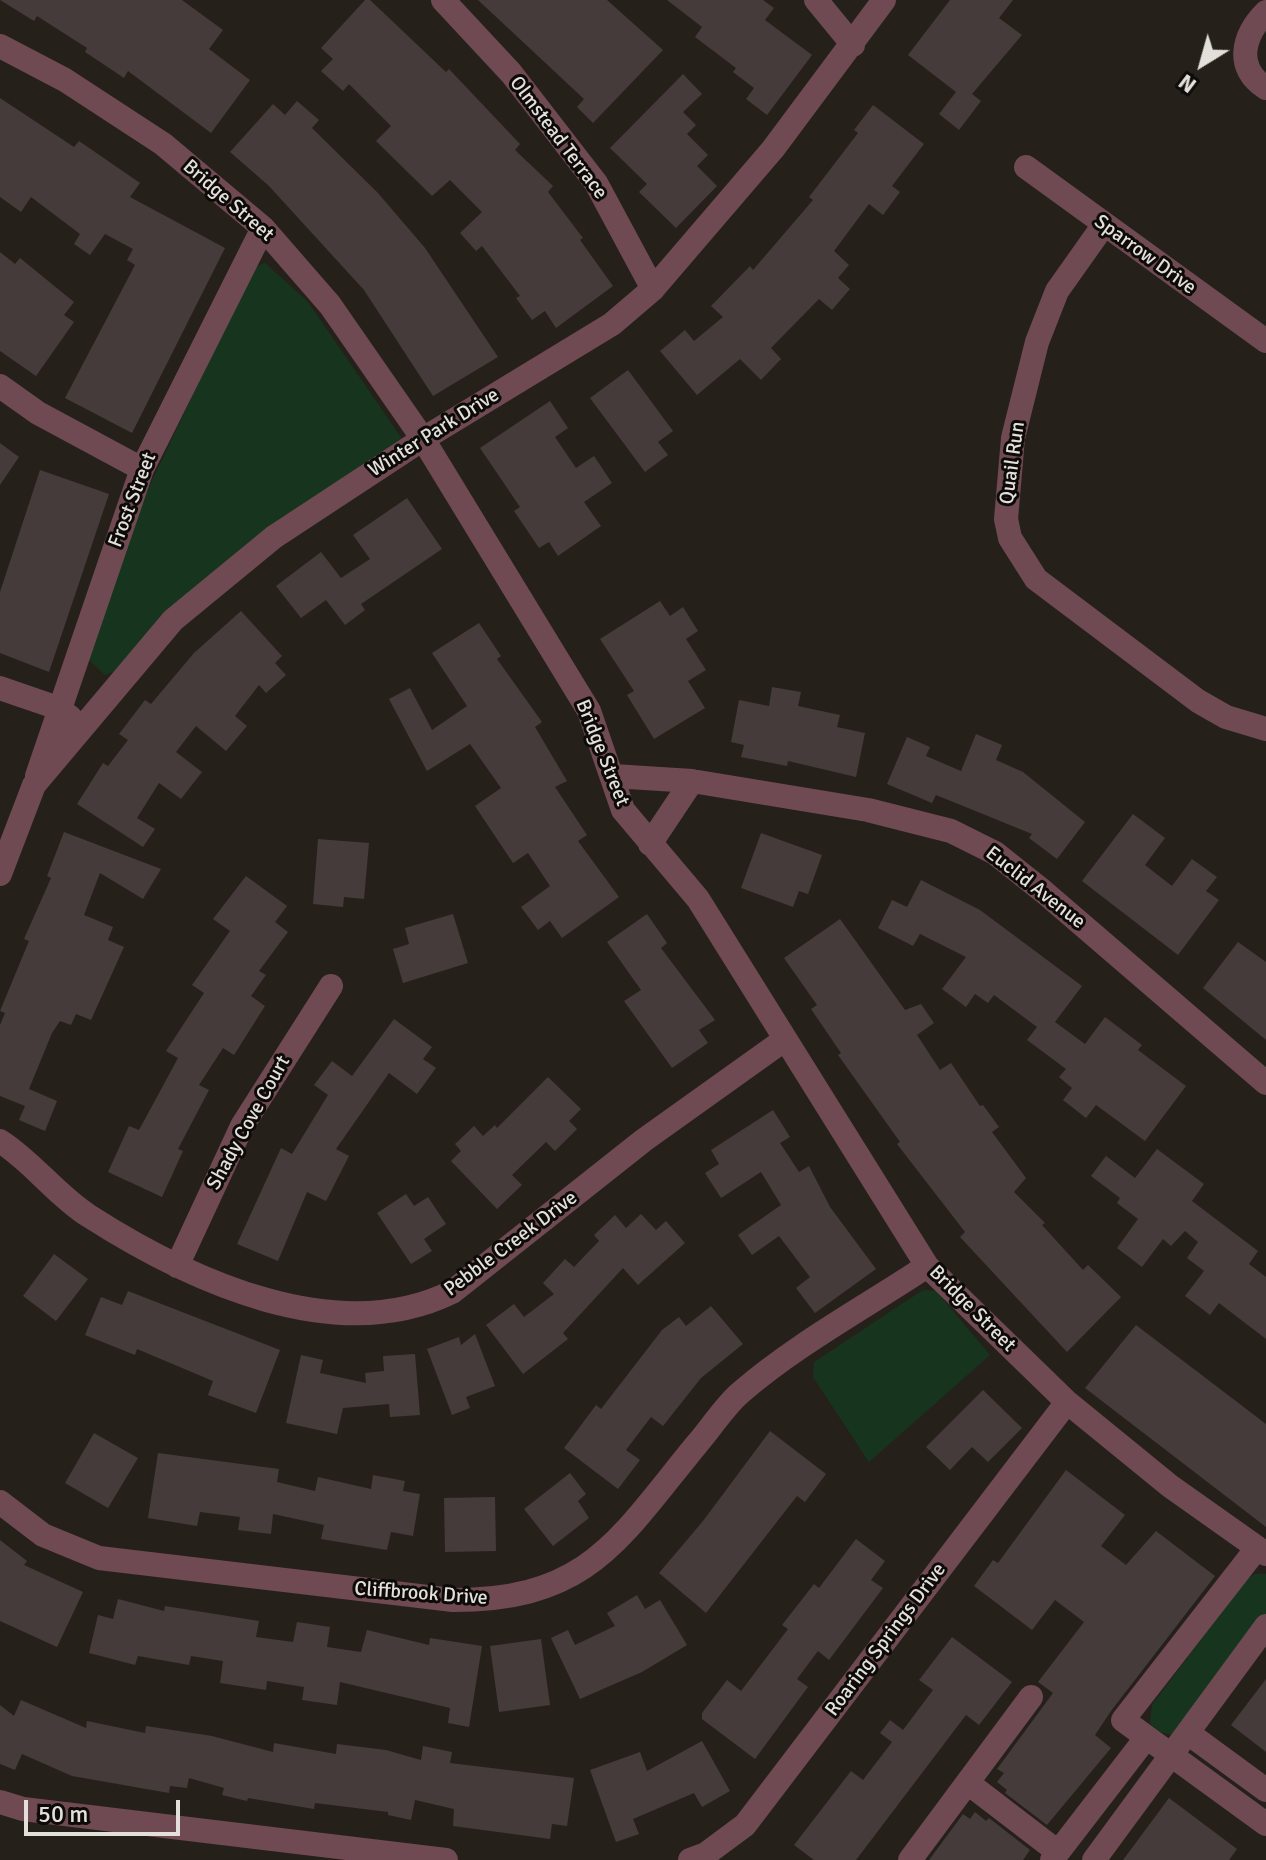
<!DOCTYPE html>
<style>
body{margin:0}
#map{position:relative;width:1266px;height:1860px;overflow:hidden;background:#25211a;font-family:Signika,sans-serif}
canvas{display:block}
.north{position:absolute;left:1162px;top:24px;width:80px;height:80px;-webkit-text-stroke:6px #0d0b08;paint-order:stroke;rotate:217deg;font-size:22px;font-weight:700;line-height:32px;text-align:center;color:#e3e0db}
.north::after{content:'';display:block;margin:auto;width:28px;height:36px;background:#e3e0db;clip-path:polygon(50% 0,100% 100%,50% 72%,0 100%)}
.scale{position:absolute;left:24px;top:1800px;width:156px;height:36px;box-sizing:border-box;border:4px solid #e3e0db;border-top:0;padding-left:10px;font-size:24px;line-height:28px;white-space:nowrap;color:#e3e0db;-webkit-text-stroke:6px #0d0b08;paint-order:stroke}
</style>
<div id="map">
<canvas width="1266" height="1860"></canvas>
<div class="north">N</div>
<div class="scale">50 m</div>
</div>
<script>
const ctx = document.querySelector('canvas').getContext('2d');
ctx.lineJoin = 'round';
function fill(path, color) { ctx.fillStyle = color; ctx.fill(path, 'evenodd'); }
function strokePath(path, color, width, dash) { ctx.strokeStyle = color; ctx.lineWidth = width; ctx.lineCap = dash ? 'butt' : 'round'; ctx.setLineDash(dash || []); ctx.stroke(path); }
function drawText(font, color, halo, rows, align = 'center') {
  ctx.font = font + ' Signika,sans-serif'; ctx.lineWidth = 6; ctx.setLineDash([]); ctx.textBaseline = 'middle'; ctx.strokeStyle = halo; ctx.fillStyle = color; for (const [text, x, y, turn = 0] of rows) {
    ctx.save(); ctx.translate(x, y); ctx.rotate((+turn || 0) * Math.PI / 180); ctx.textAlign = isNaN(turn) ? turn : align; if (halo) ctx.strokeText(text, 0, 0); ctx.fillText(text, 0, 0); ctx.restore();
  }
}
fill(new Path2D(`
 M265 263 308 302 402 439 386 454 252 540 193 590 117 670 105 675 87 658 140 506 253 268Z
 M923 1290 936 1291 990 1355 869 1462 813 1377 814 1362Z
 M1255 1574H1266V1619L1172 1735 1160 1732 1150 1724 1152 1705 1245 1581Z`), '#17351e');
fill(new Path2D(`
 M0 0H182L223 30 209 49 250 80 211 133 128 71 124 78 85 52 87 48 37 16 34 21Z
 M365 0H370L446 72 449 69 520 144 515 150 553 186 548 192 583 238 580 240 613 286 556 328 545 311 532 320 516 298 520 296 482 246 476 251 460 233 482 212 450 180 432 196 376 141 391 126 349 84 343 91 321 71 333 59 321 48Z
 M478 0H607L663 50 593 123 577 107 584 99Z
 M667 0H763L774 8 765 20 812 55 767 115 746 99 754 88 733 72 736 68 695 37 702 27Z
 M950 0H1013L999 18 1022 35 972 94 981 101 959 130 939 114 956 92 908 55Z
 M683 74 702 94 683 112 696 125 687 134 708 155 697 166 717 186 676 228 639 192 647 184 610 148Z
 M0 98 74 147 79 141 140 183 130 197 225 248 132 433 65 398 135 265 127 260 133 249 105 234 90 255 74 244 80 234 31 197 21 212 0 197Z
 M297 101 319 120 312 128 378 193 425 248 498 357 433 396 364 290 269 186 230 152 273 104 285 115Z
 M873 105 924 144 892 186 900 192 883 215 869 204 834 251 849 265 838 278 850 289 832 310 819 299 771 348 781 359 761 380 740 359 697 395 660 351 685 330 694 341 723 317 711 306 750 266 753 270 813 200 809 197 858 133 854 130Z
 M0 252 15 264 20 258 74 302 64 315 74 322 36 376 0 351Z
 M628 370 673 431 658 442 668 455 645 472 590 398Z
 M550 401 568 428 555 437 576 468 594 456 612 483 584 502 601 526 558 556 549 542 539 548 514 511 520 507 480 448Z
 M0 443 19 457 0 485Z
 M40 470 109 494 49 672 0 653V592Z
 M407 498 442 549 361 604 365 610 345 625 326 600 301 618 276 586 321 552 341 578 370 559 353 535Z
 M660 601 670 616 683 607 698 631 686 639 706 670 688 681 705 708 654 739 627 695 634 691 600 639Z
 M241 611 282 656 275 663 286 675 266 693 259 685 235 716 247 726 226 751 196 726 176 752 202 772 181 799 159 783 137 818 155 829 143 847 77 804 103 763 108 766 128 740 119 734 145 700 151 704 194 653Z
 M479 623 501 656 497 659 542 722 535 727 567 781 555 787 587 835 578 841 619 897 562 938 550 921 538 930 521 907 550 886 528 853 513 863 475 806 501 788 470 744 427 771 389 699 410 688 432 730 467 706 432 653Z
 M772 687 801 692 798 706 840 715 837 727 865 733 856 777 788 761 787 766 741 757 744 745 731 742 739 700 769 706Z
 M976 734 1002 745 996 760 1023 772 1085 822 1057 859 1029 838 1032 834 936 795 932 803 887 784 907 737 930 747 926 756 961 771Z
 M1133 814 1165 838 1145 865 1172 886 1192 859 1217 877 1206 891 1219 900 1178 955 1082 881Z
 M64 832 161 869 143 899 100 873 84 915 113 927 108 940 124 947 91 1020 76 1014 71 1025 60 1021 52 1033 29 1089 57 1101 45 1131 19 1120 25 1106 0 1096V1025L5 1013 0 1011 29 941 24 939 51 878 47 876Z
 M761 833 822 855 808 894 799 891 793 907 741 888Z
 M318 839 369 843 364 899 344 897 343 907 313 904Z
 M246 876 287 906 275 922 288 932 259 971 266 975 251 996 265 1006 234 1055 223 1048 199 1085 209 1090 178 1149 183 1151 162 1197 108 1172 129 1126 139 1130 178 1058 166 1051 204 993 192 985 230 931 213 919Z
 M921 880 980 910 1082 986 1055 1022 1085 1044 1105 1017 1142 1045 1138 1050 1186 1086 1145 1141 1096 1105 1086 1118 1063 1100 1072 1088 1059 1077 1066 1069 1027 1040 1037 1027 994 995 988 1003 975 994 966 1007 942 989 966 957 920 934 913 946 878 928 892 900 907 907Z
 M453 914 468 963 403 983 393 949 409 944 405 928Z
 M647 914 667 943 661 948 715 1020 699 1030 708 1043 672 1068 624 1001 641 990 607 942Z
 M840 919 905 1010 921 1004 934 1023 917 1035 940 1070 951 1063 980 1106 983 1105 999 1127 992 1132 1026 1178 1014 1192 1045 1223 1042 1225 1083 1270 1088 1265 1121 1297 1067 1352 960 1237 965 1232 897 1144 900 1142 838 1055 841 1053 811 1009 817 1005 784 958Z
 M1238 942 1266 962V1040L1203 988Z
 M394 1019 432 1047 423 1059 436 1068 417 1094 389 1073 336 1149 349 1156 326 1201 307 1192 278 1261 237 1244 281 1148 292 1154 328 1095 314 1085 332 1061 352 1076Z
 M548 1077 581 1109 569 1121 577 1129 555 1151 546 1142 512 1175 522 1185 497 1209 451 1161 461 1151 455 1144 474 1126 483 1136 495 1125 497 1128Z
 M773 1110 790 1137 780 1143 799 1172 809 1166 830 1207 876 1269 815 1313 796 1288 810 1277 779 1236 752 1255 738 1235 781 1205 761 1172 721 1198 705 1173 719 1164 711 1150Z
 M1157 1149 1204 1184 1192 1201 1258 1251 1249 1264 1266 1277V1339L1219 1303 1210 1315 1185 1296 1204 1271 1187 1258 1198 1242 1185 1231 1171 1246 1163 1239 1142 1267 1117 1248 1138 1219 1117 1203 1120 1198 1091 1176 1106 1156 1135 1178Z
 M406 1194 414 1206 428 1197 446 1224 424 1239 432 1251 411 1264 377 1213Z
 M641 1214 656 1230 666 1221 685 1243 638 1285 623 1268 563 1333 568 1339 523 1374 486 1325 514 1304 524 1317 554 1294 543 1283 565 1259 574 1267 599 1241 594 1235 615 1215 626 1228Z
 M54 1254 88 1279 56 1321 23 1296Z
 M128 1291 280 1350 256 1413 208 1395 213 1381 137 1349 135 1355 85 1335 101 1297 122 1305Z
 M711 1306 743 1344 701 1378 663 1426 651 1417 626 1450 640 1460 618 1489 564 1448 596 1405 601 1409 662 1330 679 1317 686 1326Z
 M1136 1325 1266 1424V1527L1085 1388Z
 M475 1334 495 1386 466 1397 470 1408 452 1415 427 1349 459 1337 461 1345Z
 M415 1354 420 1415 390 1417 389 1404 343 1408 337 1434 286 1423 301 1355 323 1360 320 1373 366 1383 365 1373 384 1371 383 1356Z
 M983 1390 1022 1428 988 1462 972 1447 950 1470 926 1447Z
 M770 1431 826 1474 805 1502 797 1496 706 1613 659 1573 703 1521Z
 M94 1433 138 1458 108 1508 65 1483Z
 M158 1453 279 1469 277 1482 315 1491 318 1477 371 1489 373 1475 405 1481 403 1491 420 1494 413 1536 391 1532 387 1550 321 1539 324 1525 273 1514 271 1534 238 1530 240 1517 200 1512 197 1526 148 1518Z
 M1066 1470 1125 1515 1101 1546 1126 1565 1156 1531 1215 1576 1111 1711 1095 1735 1111 1748 1047 1825 1005 1793 1007 1790 997 1782 1004 1773 997 1769 1053 1693 1038 1682 1084 1622 1055 1600 1032 1630 974 1586 993 1560 998 1563Z
 M570 1473 586 1494 578 1501 589 1518 553 1546 524 1509Z
 M495 1497 496 1551 445 1552 444 1498Z
 M856 1539 885 1561 871 1580 883 1588 829 1660 818 1651 797 1679 808 1687 755 1759 702 1719V1713L727 1680 741 1691 788 1629 782 1625 814 1584 819 1588Z
 M0 1540 27 1561 24 1565 83 1592 57 1647 0 1621Z
 M637 1595 645 1609 660 1600 687 1645 642 1672 580 1699 551 1638 568 1630 575 1645 615 1626 607 1613Z
 M118 1599 164 1611 165 1606 259 1621 256 1637 293 1642 297 1622 330 1627 327 1647 361 1652 367 1630 429 1645 430 1638 482 1646 469 1727 448 1723 450 1708 340 1682 337 1705 302 1700 304 1687 267 1681 266 1690 220 1683 223 1661 191 1656 189 1665 138 1656 135 1665 89 1653 98 1615 113 1619Z
 M952 1637 1012 1682 979 1725 966 1715 856 1860H814L794 1845 851 1771 863 1780 892 1742 880 1733 890 1720 903 1730 933 1690 919 1680Z
 M541 1639 550 1705 499 1712 490 1646Z
 M1266 1679V1752L1231 1725Z
 M21 1700 86 1728 87 1721 145 1733 146 1726 212 1736 273 1752 274 1743 336 1754 337 1744 386 1750 421 1760 423 1746 452 1752 450 1763 574 1778 567 1826 552 1824 550 1839 453 1826 454 1809 415 1800 411 1820 388 1815V1812L315 1803 314 1809 248 1798 247 1801 222 1795 224 1788 189 1778 187 1788 170 1786 169 1793 72 1776 22 1754 15 1770 0 1764V1705L14 1716Z
 M702 1741 730 1791 702 1807 694 1793 633 1819 639 1834 616 1842 590 1770 640 1752 647 1771Z
 M1169 1798 1237 1849 1229 1860H1123Z
 M975 1812 986 1821 989 1818 1030 1850 1023 1860H929L963 1814 970 1819Z`), '#453b3a');
strokePath(new Path2D(`
 M443 0 511 73 596 183 653 289
 M816 0 853 45
 M1266 12C1243 35 1234 68 1266 88
 M0 46 65 80 163 144 263 228 330 305 423 439 589 711 623 810 698 899 927 1266 1067 1402 1170 1486 1266 1554
 M1026 167 1266 341
 M1103 226 1057 291 1037 342 1013 438 1006 519 1010 538 1036 579 1198 701 1226 717 1266 729
 M0 386 38 413 142 469
 M0 688 58 708 70 717
 M37 776 142 469 263 228
 M613 776 692 781 868 810 951 831 995 853 1044 892 1266 1083
 M650 844 692 781
 M0 874 34 785 173 620 274 537 423 439 612 324 653 289 773 149 884 0
 M0 1141C33 1162 56 1195 89 1216 189 1280 336 1349 452 1292L644 1140 784 1040
 M177 1266 242 1126 331 986
 M0 1502 43 1535 99 1558 453 1600C589 1600 618 1540 697 1444 711 1428 724 1407 740 1393 795 1345 867 1306 927 1266
 M1257 1548 1123 1720 1266 1824
 M1188 1733 1266 1790
 M968 1783 1058 1852
 M0 1802 23 1809 446 1860
 M690 1860 706 1854 745 1825 1067 1402
 M910 1860 1031 1697
 M1052 1860 1146 1738
 M1094 1860 1266 1626`), '#704a52', 24);
drawText('20px', '#e3e0db', '#0d0b08', [
 ["Olmstead Terrace",558,138,53],
 ["Bridge Street",228,201,41],
 ["Sparrow Drive",1145,255,36],
 ["Winter Park Drive",434,433,-32],
 ["Quail Run",1013,463,-82],
 ["Frost Street",133,500,-69],
 ["Bridge Street",602,753,68],
 ["Euclid Avenue",1035,888,38],
 ["Shady Cove Court",249,1123,-61],
 ["Pebble Creek Drive",511,1244,-37],
 ["Bridge Street",972,1309,45],
 ["Cliffbrook Drive",421,1594,4],
 ["Roaring Springs Drive",886,1640,-53]
]);
</script>
